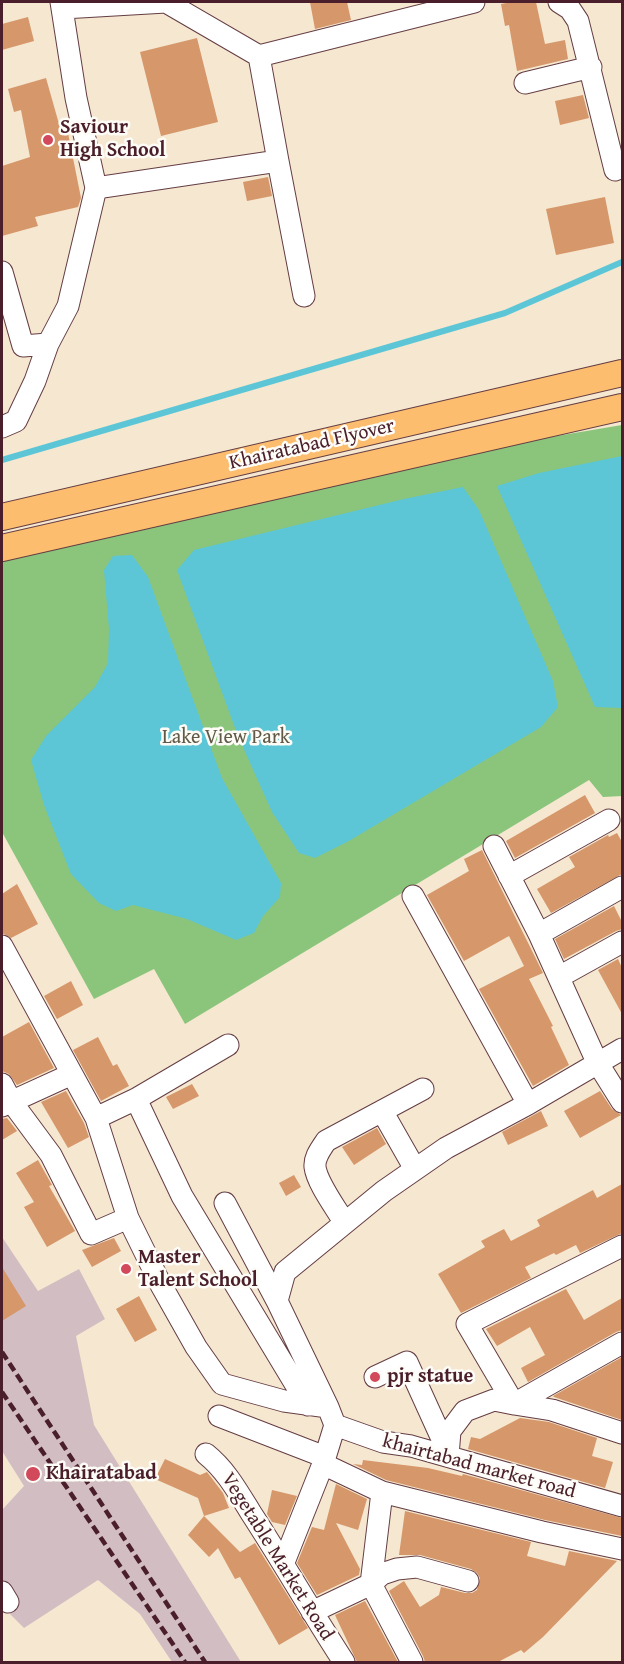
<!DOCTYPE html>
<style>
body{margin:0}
#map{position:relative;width:624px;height:1664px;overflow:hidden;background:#f5e7d0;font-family:"Gentium Book Plus",serif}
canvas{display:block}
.frame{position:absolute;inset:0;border:3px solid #4a1f2b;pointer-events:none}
</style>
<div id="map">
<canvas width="624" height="1664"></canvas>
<div class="frame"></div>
</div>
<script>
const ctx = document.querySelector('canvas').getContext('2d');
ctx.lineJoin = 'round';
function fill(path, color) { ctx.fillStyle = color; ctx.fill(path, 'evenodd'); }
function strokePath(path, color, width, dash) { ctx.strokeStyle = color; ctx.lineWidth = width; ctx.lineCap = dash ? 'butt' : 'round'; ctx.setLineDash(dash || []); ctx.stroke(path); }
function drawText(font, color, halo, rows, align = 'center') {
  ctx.font = font + ' "Gentium Book Plus",serif'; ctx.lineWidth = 5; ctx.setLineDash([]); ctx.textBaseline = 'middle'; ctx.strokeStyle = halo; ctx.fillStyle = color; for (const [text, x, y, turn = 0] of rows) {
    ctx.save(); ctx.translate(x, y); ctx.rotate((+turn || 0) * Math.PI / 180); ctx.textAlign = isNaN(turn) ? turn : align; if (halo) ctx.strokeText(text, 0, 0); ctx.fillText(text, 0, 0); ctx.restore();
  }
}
fill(new Path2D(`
 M2 1237 38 1291 79 1269 105 1319 76 1336 94 1425 241 1662H172L140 1614 98 1580 24 1628 2 1606V1510L24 1486 2 1451Z`), '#d2bec2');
fill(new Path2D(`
 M622 425V796L603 797 589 780 185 1024 154 969 94 999 2 832V558L527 441Z`), '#8ac57b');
fill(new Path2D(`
 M622 456V708L595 707 497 486 539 473Z
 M463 487 479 510 553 681 558 707 541 727 347 842 315 858 299 853 272 812 238 736 177 570 194 550 404 499Z
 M132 555 148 577 222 778 281 883 280 897 263 916 254 933 236 940 187 919 133 905 116 911 99 903 71 874 44 805 31 760 46 736 95 687 108 663 109 629 104 570 113 556Z`), '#5cc6d7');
strokePath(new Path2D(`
 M2 460 505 313 622 262`), '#5cc6d7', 6);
fill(new Path2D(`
 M310 2H347L351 20 315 29Z
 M512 2H536L545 44 565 40 568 59 517 71 509 25 505 26 501 4Z
 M28 17 34 41 2 50V24Z
 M197 38 218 122 161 136 140 52Z
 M46 78 59 124 66 123 81 198 78 207 35 217 38 226 2 236V166L30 157 21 110 14 112 8 89Z
 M583 95 589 118 560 125 555 101Z
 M268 177 272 196 247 201 243 182Z
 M605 197 614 243 556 255 546 209Z
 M585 795 595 813 515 858 506 841Z
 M617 833 622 842V874L551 913 537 889 575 867 569 857 608 835 609 837Z
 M482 850 543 973 529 979 553 1026 551 1027 569 1065 533 1086 479 989 524 966 509 936 464 961 427 895 469 871 464 859Z
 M17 884 38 924 11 938 2 933V894Z
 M614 906 622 922V929L616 931 564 959 555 939Z
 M618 959 622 968V1014L598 970Z
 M71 981 83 1005 57 1019 44 996Z
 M29 1022 54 1068 17 1085 9 1074 2 1071V1037Z
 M98 1037 113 1066 117 1064 129 1086 101 1101 73 1050Z
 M192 1084 199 1096 173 1109 166 1097Z
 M66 1091 84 1123 89 1137 68 1148 41 1102Z
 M600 1091 612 1109 621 1115 580 1138 564 1111Z
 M541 1111 548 1126 508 1145 502 1132Z
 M7 1118 17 1131 2 1140V1119Z
 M377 1128 386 1144 354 1165 342 1147Z
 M38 1160 52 1185 49 1186 75 1231 47 1247 24 1207 34 1202 16 1173Z
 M294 1175 301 1187 286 1196 279 1183Z
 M622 1184V1233L580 1253 576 1245 556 1255 554 1253 525 1267 531 1278 461 1313 438 1274 485 1247 481 1241 504 1229 511 1241 540 1226 537 1220 593 1190 597 1198Z
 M114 1238 121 1251 92 1267 82 1250Z
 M2 1267 26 1306 2 1321Z
 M566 1289 584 1320 622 1298V1330L616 1332 528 1382 521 1368 545 1355 530 1327 497 1346 486 1329Z
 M139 1296 157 1330 135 1342 116 1309Z
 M622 1357V1420L554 1397 553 1396Z
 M520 1418 549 1422 597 1438 592 1456 613 1462 605 1488 468 1449 471 1437 480 1439Z
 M165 1459 200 1475 207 1472 223 1493 229 1508 204 1516 198 1498 155 1479Z
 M363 1460 428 1468 462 1476 463 1474 622 1518V1536L545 1520 386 1480 353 1464 362 1465Z
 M336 1484 367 1499 358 1530 336 1523 360 1569 359 1575 317 1595 297 1563 312 1527 324 1530Z
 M272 1490 297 1496 285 1525 272 1522 267 1514Z
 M405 1511 531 1542 527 1556 565 1566 569 1551 617 1561 543 1637 524 1653 521 1650 498 1662H425L423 1656 389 1591 404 1581 420 1607 439 1595 441 1587 465 1593H472L477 1590 480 1578 477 1573 471 1569 420 1555H399Z
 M204 1516 240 1552 255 1543 308 1628 279 1645 240 1577 235 1579 218 1548 209 1557 188 1535Z
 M365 1601 398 1662H357L335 1615Z`), '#d6976b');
const minor = new Path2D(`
 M559 2 570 9 578 21 615 170
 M63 8 166 2 259 56 278 161
 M259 56 474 2
 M525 83 591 67
 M96 188 278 161 304 296
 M2 272 23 346 48 344
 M2 427 16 421 35 381 48 344 68 306 96 188 76 98 61 2
 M494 846 539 934 597 1062 622 1102
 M509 876 609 820
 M413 896 528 1104
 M539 934 622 887
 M2 946 96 1118 128 1218 161 1285 196 1347 222 1384 284 1401 328 1407 335 1425 323 1464 284 1562
 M559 977 622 942
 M2 1084 11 1101 51 1155 91 1234 128 1218
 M136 1099 182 1196 308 1405
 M2 1106 72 1074
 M382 1111 415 1169
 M96 1118 136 1099 228 1045
 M225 1203 277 1301 328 1407
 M344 1222C336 1208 317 1183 315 1167 314 1157 321 1149 326 1141L423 1089
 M622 1246 467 1324 514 1404 552 1410 622 1433
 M277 1301 285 1272 384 1191 446 1148 528 1104 622 1049
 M375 1377 407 1362 447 1450
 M219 1416 325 1457
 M335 1425 383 1442 411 1446 622 1506
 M206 1454C226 1470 238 1492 251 1513 283 1562 312 1613 344 1662
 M448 1456 450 1431 465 1411 494 1400 514 1404 622 1343
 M323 1464 382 1492 542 1532 622 1549
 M382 1492 371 1584 412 1662
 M2 1592 8 1602
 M312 1612 371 1584 382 1574 397 1569 417 1567 468 1581`);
const major = new Path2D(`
 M2 517 622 373
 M2 548 622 407`);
strokePath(minor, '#643d44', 23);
strokePath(major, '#643d44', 28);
strokePath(minor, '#fff', 21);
strokePath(major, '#fcbd6e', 26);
strokePath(new Path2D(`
 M2 1352 205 1662
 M2 1392 185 1662`), '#4a1f2b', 4.5, [9, 4.5]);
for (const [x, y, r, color] of [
 [48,140,6,"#d1495b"],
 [126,1269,6,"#d1495b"],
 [375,1377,6,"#d1495b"],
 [33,1474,8,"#d1495b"]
]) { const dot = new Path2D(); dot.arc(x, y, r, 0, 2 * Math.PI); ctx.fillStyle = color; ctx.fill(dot); strokePath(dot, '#fdfcf7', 2); }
drawText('bold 20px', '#4a1f2b', '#fdfcf7', [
 ["Saviour",60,128],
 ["High School",60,151],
 ["Master",138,1258],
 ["Talent School",138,1281],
 ["pjr statue",387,1377],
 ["Khairatabad",46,1474]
], 'left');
drawText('20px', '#4a1f2b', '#fdfcf7', [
 ["Khairatabad Flyover",312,445,-13],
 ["khairtabad market road",479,1467,15],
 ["Vegetable Market Road",277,1557,58]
]);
drawText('20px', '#605947', '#fdfcf7', [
 ["Lake View Park",226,738]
]);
</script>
